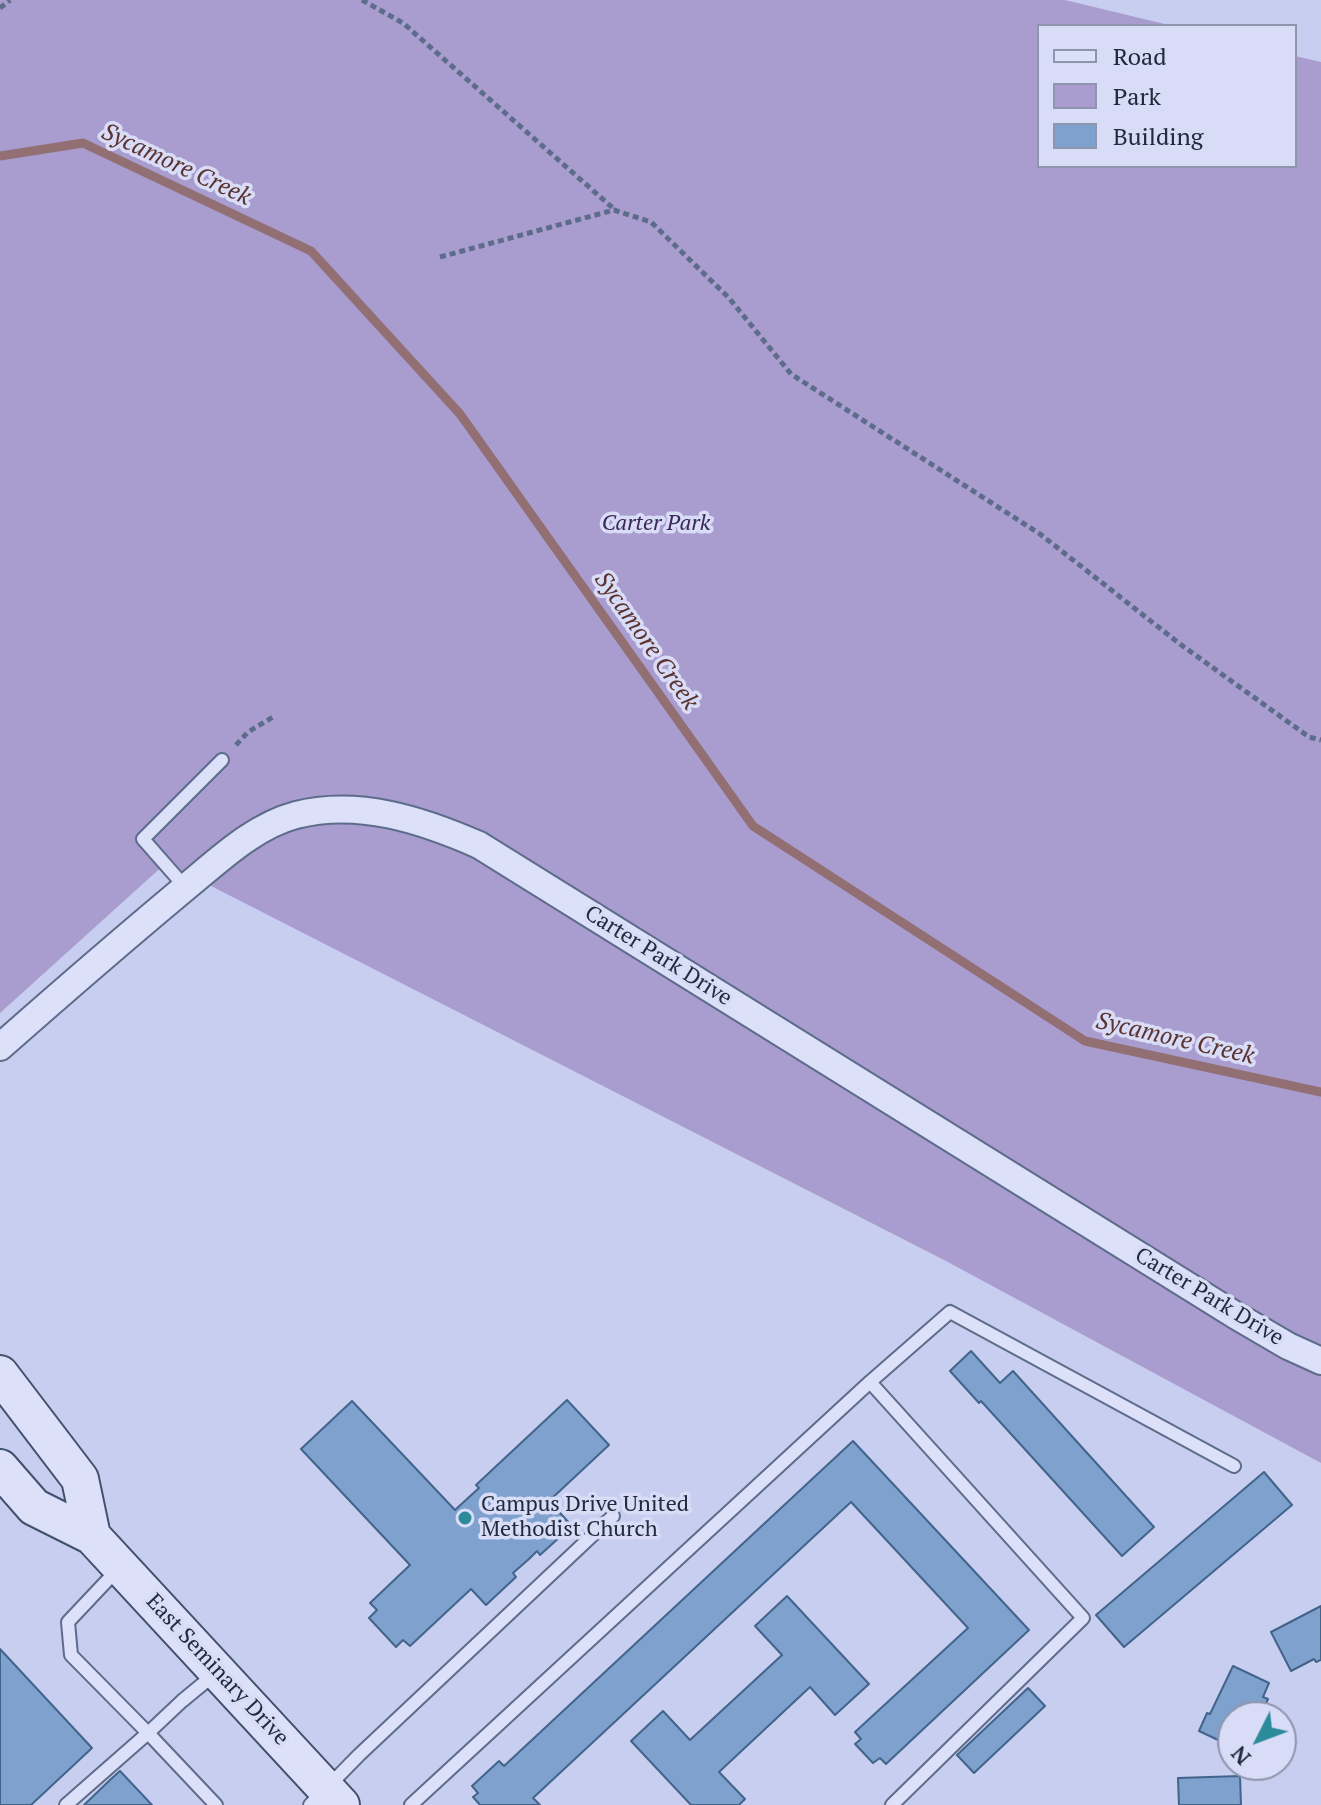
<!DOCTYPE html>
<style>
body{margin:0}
#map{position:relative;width:1321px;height:1805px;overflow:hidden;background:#c8ceef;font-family:"PT Serif",serif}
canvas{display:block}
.legend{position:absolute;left:1037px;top:24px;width:260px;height:144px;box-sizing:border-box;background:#d8dcf6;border:2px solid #8e95ac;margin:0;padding:10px 14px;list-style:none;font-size:24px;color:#202b3c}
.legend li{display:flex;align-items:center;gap:16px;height:40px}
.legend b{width:40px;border:2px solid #8e95ac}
.north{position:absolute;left:1217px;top:1701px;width:80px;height:80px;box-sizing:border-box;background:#d8dcf6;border:2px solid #8e95ac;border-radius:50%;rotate:228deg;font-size:22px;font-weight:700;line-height:32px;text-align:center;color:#202b3c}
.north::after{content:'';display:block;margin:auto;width:28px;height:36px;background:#2c8b9b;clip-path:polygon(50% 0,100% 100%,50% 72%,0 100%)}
</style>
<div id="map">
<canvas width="1321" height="1805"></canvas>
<ul class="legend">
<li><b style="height:10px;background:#dce0f9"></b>Road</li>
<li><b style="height:22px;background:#a99cce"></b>Park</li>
<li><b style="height:22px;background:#7ea1cd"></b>Building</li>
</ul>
<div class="north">N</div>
</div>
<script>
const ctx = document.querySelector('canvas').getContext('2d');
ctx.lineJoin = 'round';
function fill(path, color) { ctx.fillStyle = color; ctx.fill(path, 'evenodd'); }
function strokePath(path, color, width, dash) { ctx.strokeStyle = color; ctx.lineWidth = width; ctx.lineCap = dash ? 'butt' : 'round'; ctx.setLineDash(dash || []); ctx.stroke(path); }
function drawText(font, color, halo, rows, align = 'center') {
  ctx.font = font + ' "PT Serif",serif'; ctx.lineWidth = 7; ctx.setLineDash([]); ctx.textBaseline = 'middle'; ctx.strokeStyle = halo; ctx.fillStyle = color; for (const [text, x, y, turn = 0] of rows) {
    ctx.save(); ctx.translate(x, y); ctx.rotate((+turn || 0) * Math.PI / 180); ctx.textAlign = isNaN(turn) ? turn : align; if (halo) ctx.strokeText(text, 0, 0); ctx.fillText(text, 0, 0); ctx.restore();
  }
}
fill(new Path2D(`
 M0 0H1065L1173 26H1039V166H1295V56L1321 62V1463L946 1261 166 863 0 1013Z`), '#a99cce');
strokePath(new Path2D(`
 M0 156 83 143 311 251 460 414 753 826 1085 1041 1321 1092`), '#926f73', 9);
const building = new Path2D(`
 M971 1351 1000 1383 1013 1371 1154 1527 1122 1556 981 1401 979 1403 950 1371Z
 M567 1400 609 1445 549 1501 572 1526 540 1555 537 1551 529 1559 513 1573 516 1577 486 1605 471 1589 410 1646 403 1640 396 1647 369 1618 377 1610 370 1603 410 1565 301 1449 352 1401 455 1510 479 1488 476 1485Z
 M853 1441 1029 1630 886 1764 880 1758 873 1763 855 1744 861 1739 855 1732 968 1628 851 1502 533 1798 540 1805H480L473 1797 478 1793 472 1786 499 1761 504 1766Z
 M1264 1472 1292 1505 1124 1647 1096 1615Z
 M787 1596 869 1684 835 1715 810 1687 719 1772 745 1799 739 1805H691L631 1741 663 1711 690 1740 782 1655 755 1626Z
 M1321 1606V1660L1316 1662 1314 1659 1291 1671 1271 1632Z
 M0 1649 92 1748 31 1805H0Z
 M1233 1666 1269 1683 1263 1697 1268 1699 1260 1717H1233V1747L1199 1731 1207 1713 1210 1714Z
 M1028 1688 1045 1706 974 1773 957 1755Z
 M120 1771 152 1805H84L111 1779Z
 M1240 1776 1241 1805H1179L1178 1778Z`);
fill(building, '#7ea1cd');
strokePath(building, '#42648b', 2);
const lane = new Path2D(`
 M186 888 143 839 222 760
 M870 1382 950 1312 1234 1466
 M118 1569 68 1622 71 1655 148 1733 182 1701 216 1673
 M66 1805 148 1733 216 1805
 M310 1805 359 1755 613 1516
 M411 1805 870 1382 1083 1618 892 1805`);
const street = new Path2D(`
 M0 1047C59 995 119 943 180 892 215 864 251 827 296 815 358 799 422 820 479 845L1235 1315 1288 1346 1321 1361`);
const secondary = new Path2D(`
 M0 1374 80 1479 92 1536
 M0 1468 34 1507 92 1536 341 1805`);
strokePath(lane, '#5d6c8b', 16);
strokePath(street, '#5d6c8b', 30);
strokePath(secondary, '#40506d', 40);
strokePath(new Path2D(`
 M362 0 403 23 614 209
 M0 8 10 0
 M440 257 614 210 651 222 729 298 791 374 1040 534 1180 644 1309 737 1321 740
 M236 745 248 732 273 717`), '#5d6c8b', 5, [6, 4]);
strokePath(lane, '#dce0f9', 12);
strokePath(street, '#dce0f9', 26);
strokePath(secondary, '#dce0f9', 36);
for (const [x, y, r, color] of [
 [465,1518,8,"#2c8b9b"]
]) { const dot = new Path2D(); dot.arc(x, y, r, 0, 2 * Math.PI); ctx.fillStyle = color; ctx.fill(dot); strokePath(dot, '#d8dcf6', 3); }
drawText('italic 22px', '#3b2758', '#d8dcf6', [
 ["Carter Park",656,524]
]);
drawText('22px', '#202b3c', '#d8dcf6', [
 ["Carter Park Drive",658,956,32],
 ["Carter Park Drive",1209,1297,31],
 ["East Seminary Drive",217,1670,47]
]);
drawText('22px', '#202b3c', '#d8dcf6', [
 ["Campus Drive United",481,1505],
 ["Methodist Church",481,1530]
], 'left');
drawText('italic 24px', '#5b3330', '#d8dcf6', [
 ["Sycamore Creek",176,165,25],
 ["Sycamore Creek",646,641,55],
 ["Sycamore Creek",1175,1039,13]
]);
</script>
